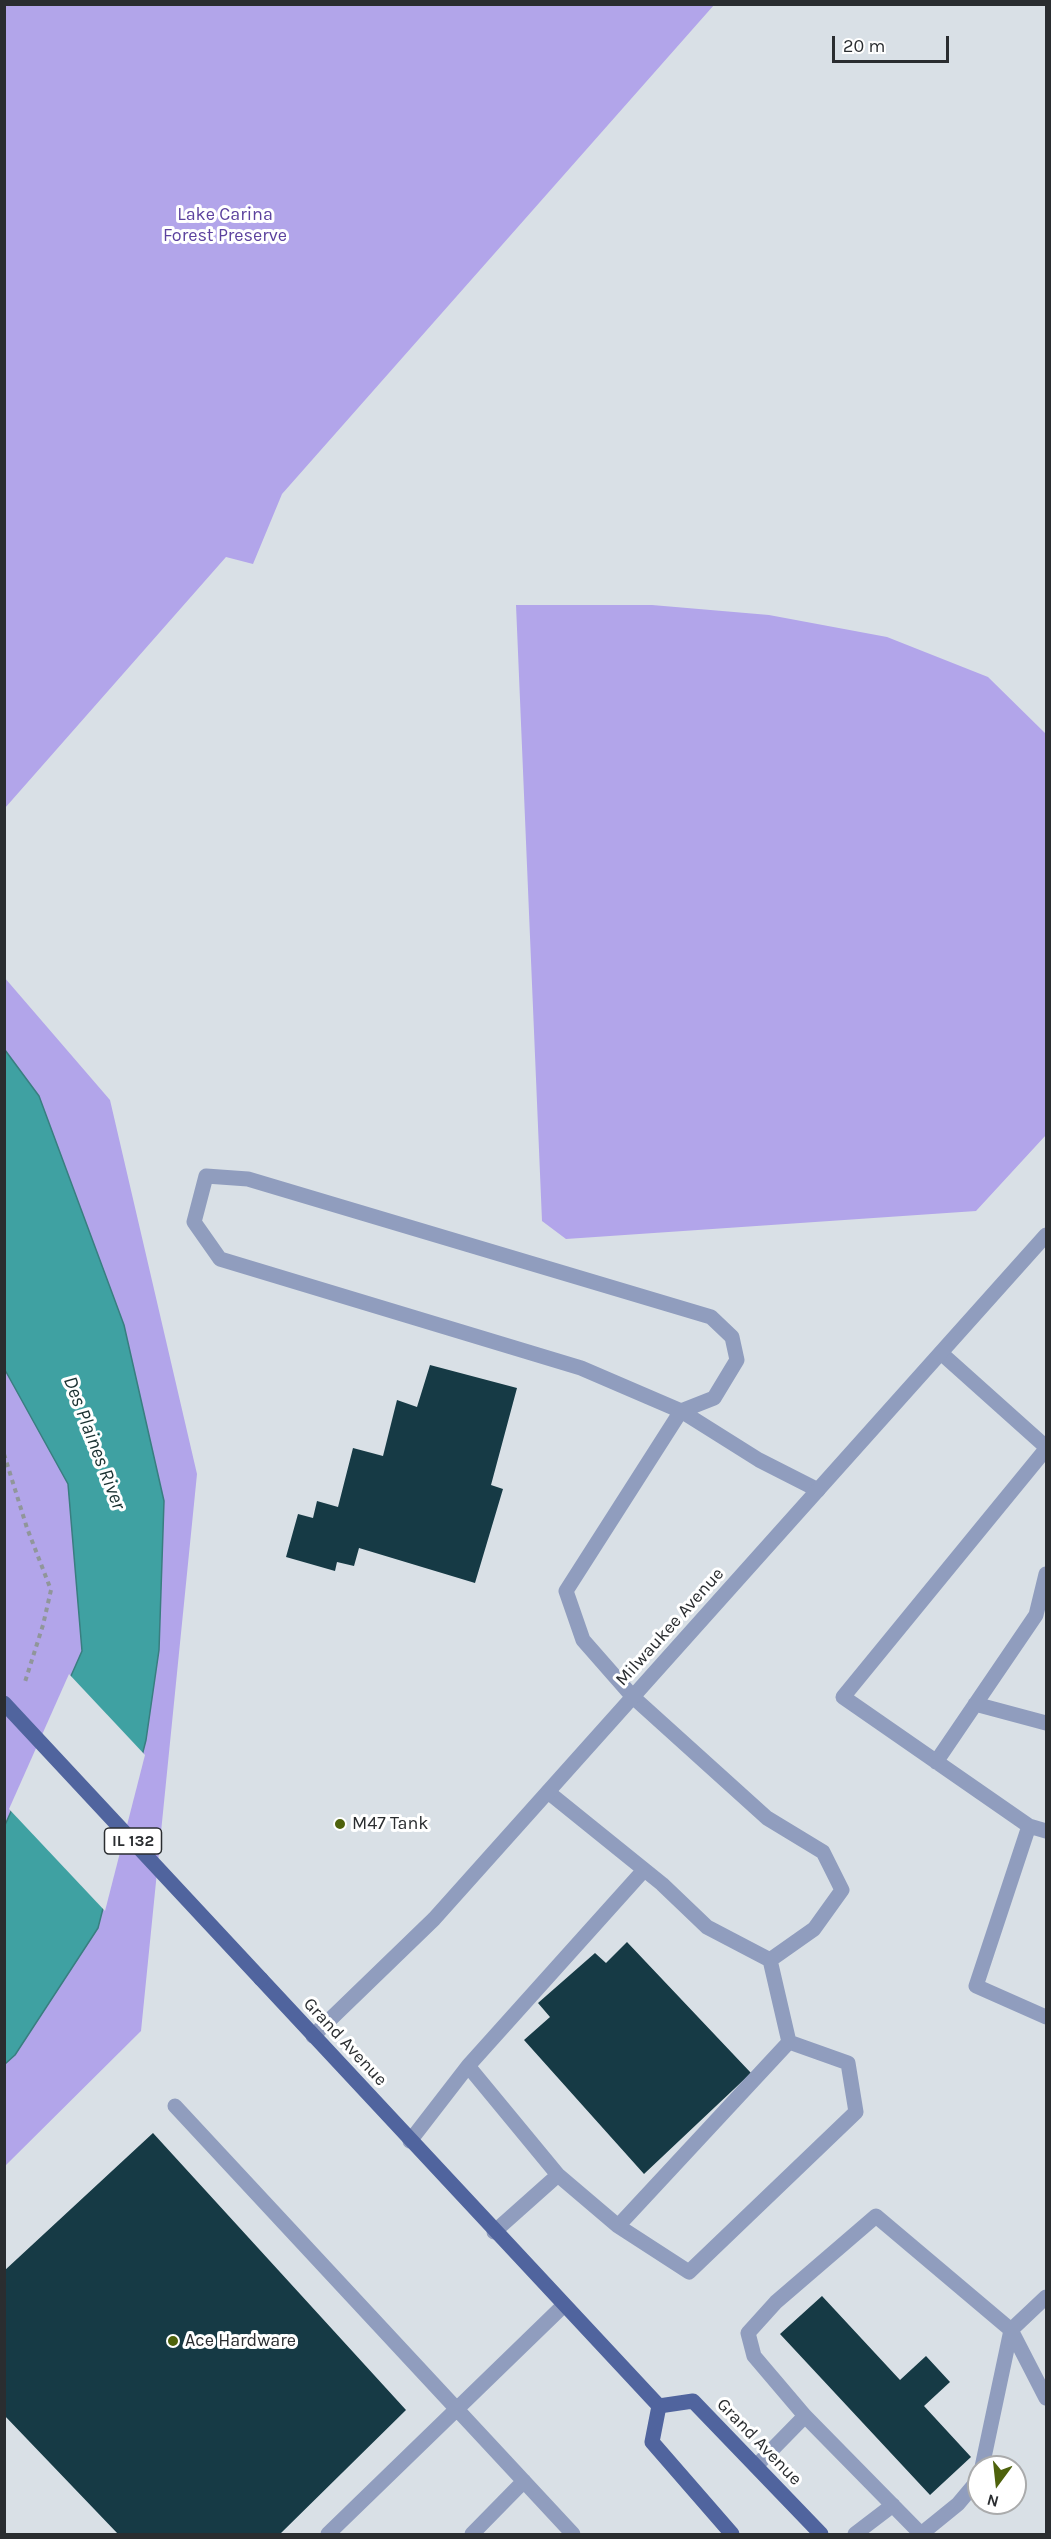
<!DOCTYPE html>
<style>
body{margin:0}
#map{position:relative;width:1051px;height:2539px;overflow:hidden;background:#d9e0e6;font-family:Karla,sans-serif}
canvas{display:block}
.frame{position:absolute;inset:0;border:6px solid #2a2d30;pointer-events:none}
.north{position:absolute;left:967px;top:2455px;width:60px;height:60px;box-sizing:border-box;background:#fff;border:2px solid #aaabac;border-radius:50%;rotate:195deg;font-size:16px;font-weight:700;line-height:24px;text-align:center;color:#2a2d30}
.north::after{content:'';display:block;margin:auto;width:21px;height:27px;background:#4e620c;clip-path:polygon(50% 0,100% 100%,50% 72%,0 100%)}
.scale{position:absolute;left:832px;top:36px;width:117px;height:27px;box-sizing:border-box;border:3px solid #2a2d30;border-top:0;padding-left:8px;font-size:18px;line-height:21px;white-space:nowrap;color:#2a2d30;-webkit-text-stroke:4px #fff;paint-order:stroke}
</style>
<div id="map">
<canvas width="1051" height="2539"></canvas>
<div class="frame"></div>
<div class="north">N</div>
<div class="scale">20 m</div>
</div>
<script>
const ctx = document.querySelector('canvas').getContext('2d');
ctx.lineJoin = 'round';
function fill(path, color) { ctx.fillStyle = color; ctx.fill(path, 'evenodd'); }
function strokePath(path, color, width, dash) { ctx.strokeStyle = color; ctx.lineWidth = width; ctx.lineCap = dash ? 'butt' : 'round'; ctx.setLineDash(dash || []); ctx.stroke(path); }
function drawText(font, color, halo, rows, align = 'center') {
  ctx.font = font + ' Karla,sans-serif'; ctx.lineWidth = 6; ctx.setLineDash([]); ctx.textBaseline = 'middle'; ctx.strokeStyle = halo; ctx.fillStyle = color; for (const [text, x, y, turn = 0] of rows) {
    ctx.save(); ctx.translate(x, y); ctx.rotate((+turn || 0) * Math.PI / 180); ctx.textAlign = isNaN(turn) ? turn : align; if (halo) ctx.strokeText(text, 0, 0); ctx.fillText(text, 0, 0); ctx.restore();
  }
}
fill(new Path2D(`
 M5 4 714 5 282 494 253 564 226 557 5 808Z
 M516 605H652L769 615 887 637 988 677 1045 733 1046 727V1135L976 1211 566 1239 542 1221Z
 M4 977 110 1100 197 1474 141 2031 5 2166Z`), '#b2a5ea');
const water = new Path2D(`
 M5 1050 39 1096 124 1325 164 1501 159 1650 146 1740 98 1928 15 2055 5 2064V1825L82 1651 68 1484 5 1370Z`);
fill(water, '#3fa1a2');
strokePath(water, '#397e80', 1.5);
fill(new Path2D(`
 M69 1674 145 1755 105 1911 9 1809Z`), '#d9e0e6');
fill(new Path2D(`
 M430 1365 517 1388 491 1485 503 1489 475 1583 359 1548 354 1566 337 1562 335 1571 286 1557 298 1514 313 1518 317 1501 338 1507 353 1448 383 1456 397 1400 417 1407Z
 M627 1942 751 2073 644 2174 524 2040 550 2017 538 2003 595 1953 606 1963Z
 M153 2133 406 2410 280 2534H118L4 2415V2271Z
 M822 2296 900 2380 926 2356 950 2382 924 2406 971 2457 930 2495 780 2334Z`), '#163a45');
strokePath(new Path2D(`
 M4 1454 27 1528 51 1590 43 1625 24 1685`), '#90969a', 4, [4.5, 4.5]);
strokePath(new Path2D(`
 M941 1353 1046 1447
 M1046 1449 843 1697 1029 1826 976 1986 1046 2017
 M975 1704 1046 1723
 M936 1762 1036 1615 1046 1574
 M548 1792 662 1884 707 1927 770 1960 814 1929 842 1890 823 1852 767 1818 633 1697 583 1640 566 1591 681 1411 714 1398 737 1360 732 1337 711 1317 248 1179 206 1176 194 1222 220 1259 581 1368 681 1411 759 1460 818 1490
 M1029 1826 1046 1831
 M770 1960 789 2042
 M468 2066 558 2175 618 2226 689 2272 856 2112 848 2063 789 2042 618 2226
 M175 2106 573 2534
 M410 2141 468 2066 644 1870
 M494 2232 558 2175
 M756 2466 805 2416
 M982 2467 1011 2330 1046 2297
 M979 2479 958 2504 921 2534 805 2416 754 2356 748 2333 776 2302 876 2216 1011 2330 1046 2398
 M328 2534 563 2306
 M472 2534 524 2481
 M855 2534 893 2505`), '#909dbe', 15);
strokePath(new Path2D(`
 M313 2036 434 1919 1046 1235`), '#909dbe', 15);
strokePath(new Path2D(`
 M261 1979 659 2406
 M659 2406 693 2401 821 2534
 M659 2406 652 2442 732 2534`), '#50649e', 15);
strokePath(new Path2D(`
 M4 1703 261 1979`), '#50649e', 15);
for (const [x, y, r, color] of [
 [340,1824,6,"#4e620c"],
 [173,2341,6,"#4e620c"]
]) { const dot = new Path2D(); dot.arc(x, y, r, 0, 2 * Math.PI); ctx.fillStyle = color; ctx.fill(dot); strokePath(dot, '#fff', 2); }
for (const [x, y, w] of [
 [133,1841,57]
]) { const box = new Path2D(); box.roundRect(x - w / 2, y - 13, w, 26, 4.5); ctx.fillStyle = '#fff'; ctx.fill(box); strokePath(box, '#2a2d30', 1.5); }
drawText('bold 16px', '#2a2d30', null, [
 ["IL 132",133,1841]
]);
drawText('18px', '#5c429e', '#fff', [
 ["Lake Carina",225,215],
 ["Forest Preserve",225,236]
]);
drawText('18px', '#2a2d30', '#fff', [
 ["Milwaukee Avenue",670,1627,-48],
 ["Grand Avenue",345,2042,47],
 ["Grand Avenue",759,2442,46]
]);
drawText('18px', '#2a2d30', '#fff', [
 ["M47 Tank",352,1824],
 ["Ace Hardware",185,2341]
], 'left');
drawText('italic 20px', '#1a3131', '#fff', [
 ["Des Plaines River",94,1443,69]
]);
</script>
